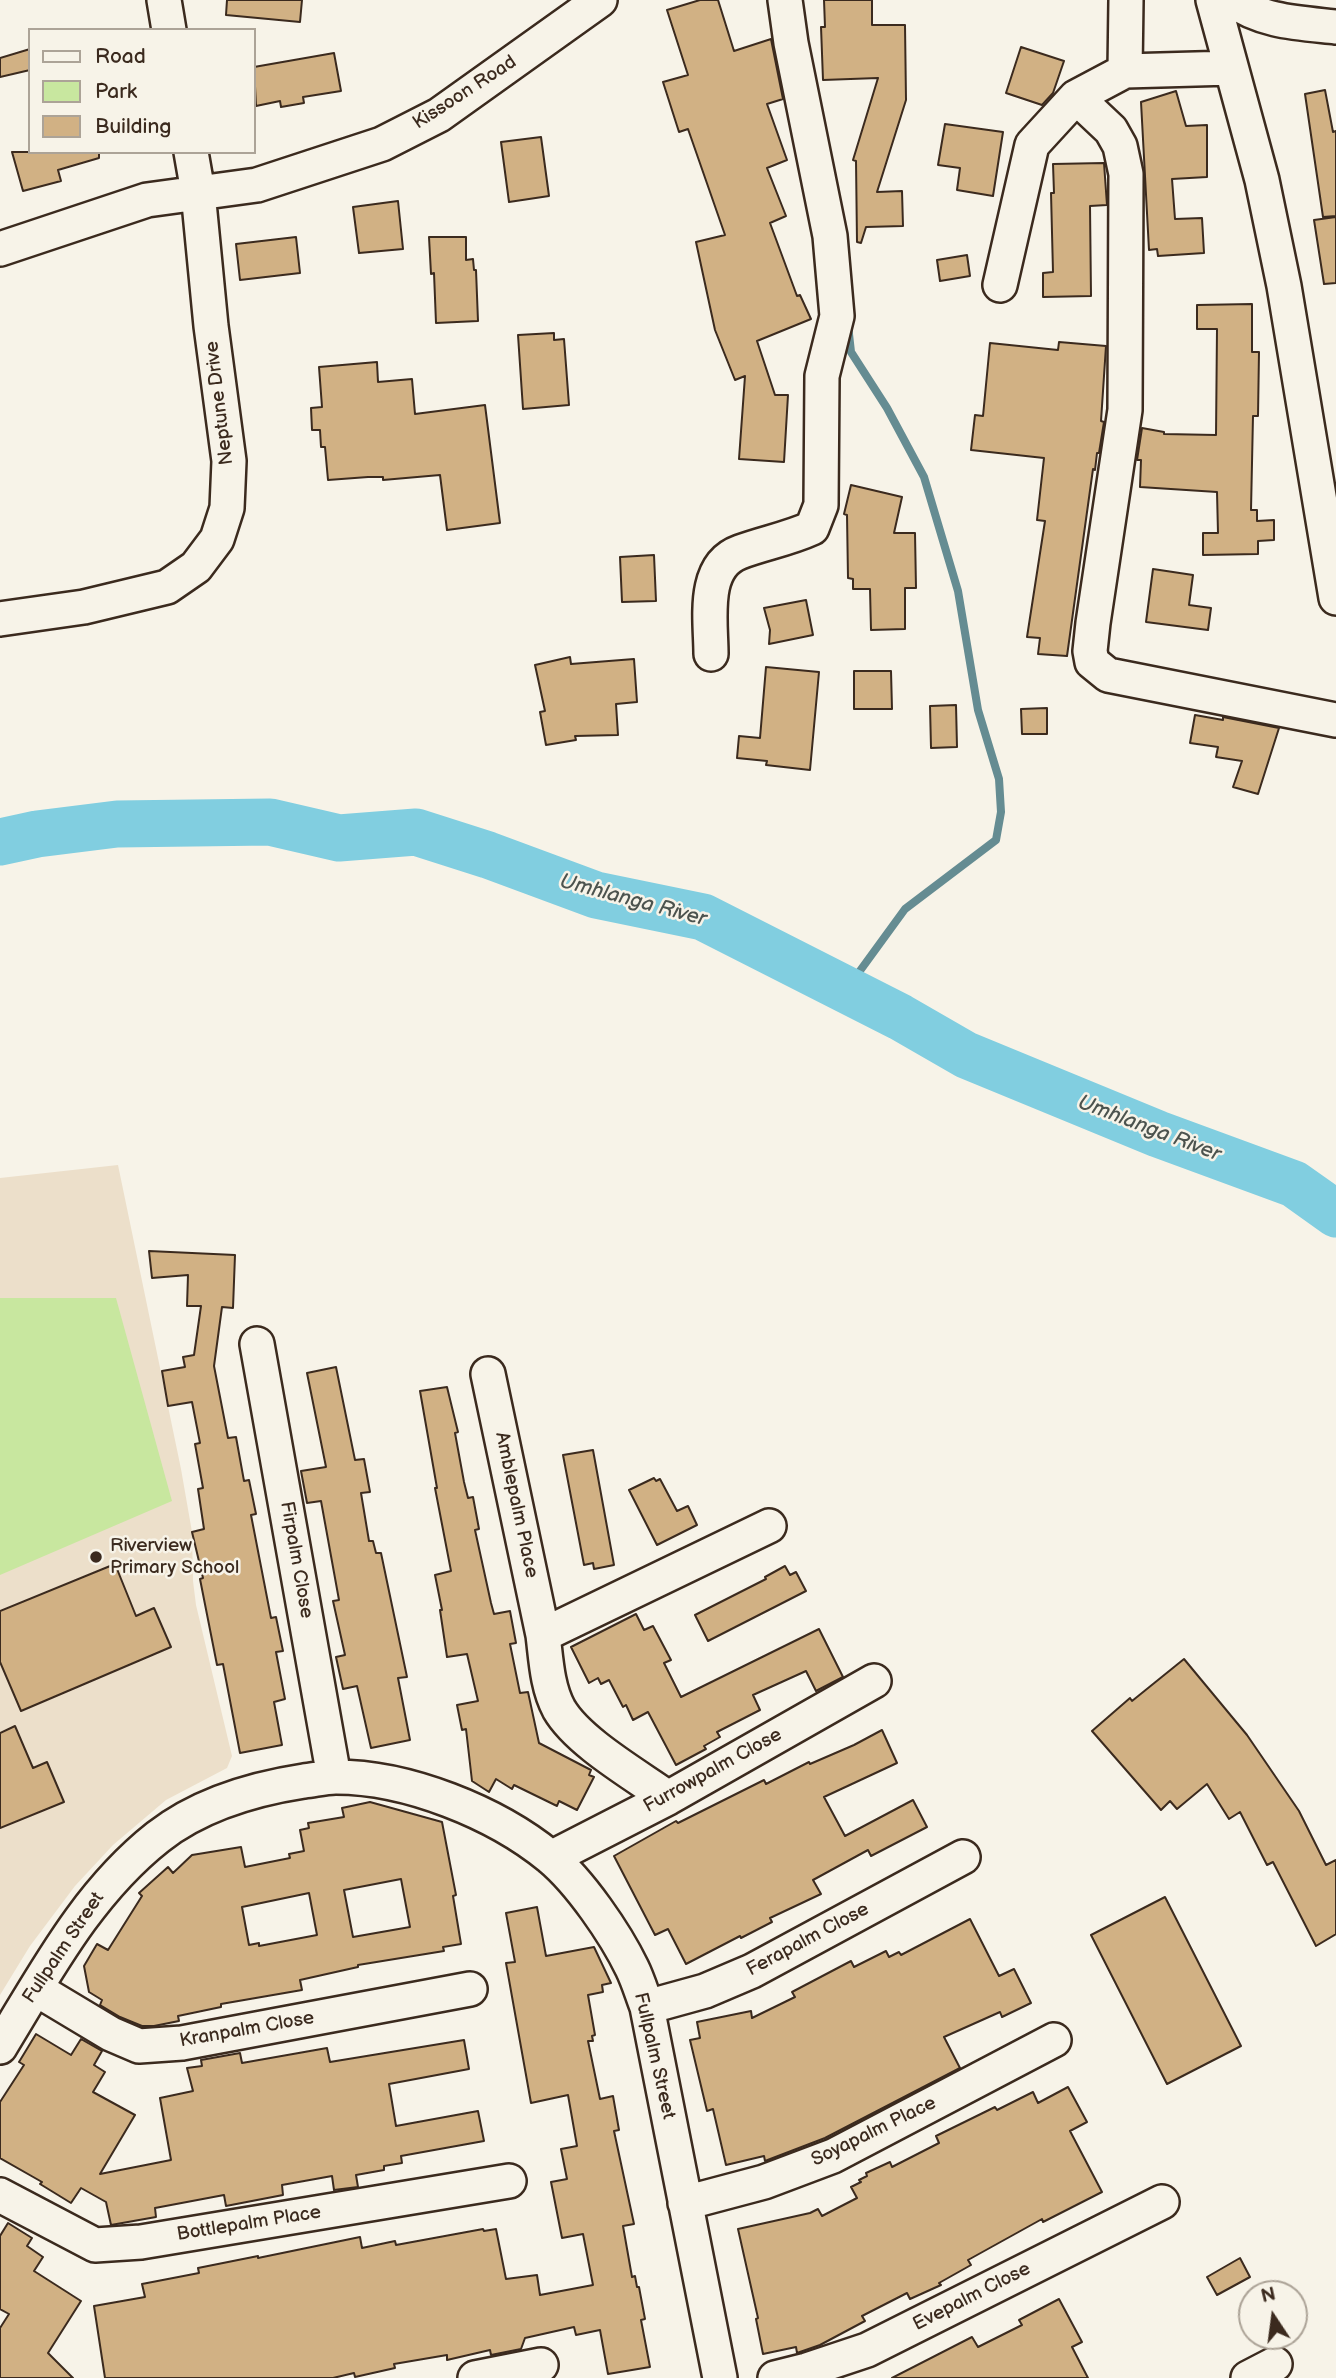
<!DOCTYPE html>
<style>
body{margin:0}
#map{position:relative;width:1336px;height:2378px;overflow:hidden;background:#f7f3e8;font-family:"Balsamiq Sans",sans-serif}
canvas{display:block}
.legend{position:absolute;left:28px;top:28px;width:228px;height:126px;box-sizing:border-box;background:#f7f3e8;border:2px solid #aca397;margin:0;padding:9px 12px;list-style:none;font-size:21px;color:#3b2a1e}
.legend li{display:flex;align-items:center;gap:14px;height:35px}
.legend b{width:35px;border:2px solid #aca397}
.north{position:absolute;left:1238px;top:2280px;width:70px;height:70px;box-sizing:border-box;background:#f7f3e8;border:2px solid #aca397;border-radius:50%;rotate:347deg;font-size:19px;font-weight:700;line-height:28px;text-align:center;color:#3b2a1e}
.north::after{content:'';display:block;margin:auto;width:24px;height:32px;background:#3b2a1e;clip-path:polygon(50% 0,100% 100%,50% 72%,0 100%)}
</style>
<div id="map">
<canvas width="1336" height="2378"></canvas>
<ul class="legend">
<li><b style="height:9px;background:#f7f3e8"></b>Road</li>
<li><b style="height:19px;background:#c8e79f"></b>Park</li>
<li><b style="height:19px;background:#d1b184"></b>Building</li>
</ul>
<div class="north">N</div>
</div>
<script>
const ctx = document.querySelector('canvas').getContext('2d');
ctx.lineJoin = 'round';
function fill(path, color) { ctx.fillStyle = color; ctx.fill(path, 'evenodd'); }
function strokePath(path, color, width, dash) { ctx.strokeStyle = color; ctx.lineWidth = width; ctx.lineCap = dash ? 'butt' : 'round'; ctx.setLineDash(dash || []); ctx.stroke(path); }
function drawText(font, color, halo, rows, align = 'center') {
  ctx.font = font + ' "Balsamiq Sans",sans-serif'; ctx.lineWidth = 5; ctx.setLineDash([]); ctx.textBaseline = 'middle'; ctx.strokeStyle = halo; ctx.fillStyle = color; for (const [text, x, y, turn = 0] of rows) {
    ctx.save(); ctx.translate(x, y); ctx.rotate((+turn || 0) * Math.PI / 180); ctx.textAlign = isNaN(turn) ? turn : align; if (halo) ctx.strokeText(text, 0, 0); ctx.fillText(text, 0, 0); ctx.restore();
  }
}
fill(new Path2D(`
 M118 1165 181 1469 192 1532 193 1581 196 1605 232 1756 227 1768 166 1800 113 1845 75 1886 30 1946 0 1995V1178Z`), '#ecdfca');
fill(new Path2D(`
 M0 1298H116L172 1501 0 1575Z`), '#c8e79f');
strokePath(new Path2D(`
 M0 824 29 836
 M846 990 905 909 996 840 1001 812 999 779 978 710 958 591 924 477 887 408 851 352 848 325`), '#658c92', 8);
strokePath(new Path2D(`
 M0 842 37 834 117 824 270 822 339 838 416 832 488 855 596 895 703 917 900 1017 966 1055 1158 1134 1294 1184 1336 1214`), '#81cee0', 47);
const building = new Path2D(`
 M227 0H302L300 22 226 15Z
 M700 0H718L734 51 771 39 783 99 767 104 787 160 767 168 786 216 770 223 797 296 800 295 811 319 757 341 775 395H788L784 462 739 459 745 376 735 380 715 330 696 242 725 235 688 129 679 132 663 82 688 75 667 10Z
 M824 0H872V25H905L906 100 877 192 902 191 903 226 866 227 861 243 857 242 856 161 853 160 878 78 823 80 821 27H825Z
 M1021 47 1064 61 1053 93 1042 105 1006 93Z
 M30 49V70L0 77V58Z
 M334 53 341 91 303 97 304 103 281 107 280 101 256 106 254 67Z
 M1325 90 1333 132 1336 131V216L1323 217 1305 94Z
 M1176 91 1186 126 1207 125V177L1172 179 1175 219 1202 218 1204 253 1158 256 1157 249 1149 250 1141 102Z
 M945 124 1003 132 993 196 957 190 960 168 938 165Z
 M541 137 549 196 509 202 501 142Z
 M12 152H99V158L58 170 61 181 23 191Z
 M1104 163 1107 205 1090 206 1091 296 1043 297V273L1053 272 1051 193H1054L1053 164Z
 M398 201 403 249 359 253 353 207Z
 M1336 217V283L1324 284 1314 220Z
 M296 237 300 273 240 280 236 244Z
 M429 237H466V260L473 259 474 270H476L478 321 436 323 434 273 431 274Z
 M967 255 970 276 940 281 937 260Z
 M1252 304V352H1259L1258 416H1253L1251 510H1257V521L1274 520V540L1258 541V554L1203 555V533H1218L1217 492 1140 487 1141 460H1137L1142 428 1164 432V434L1216 435 1217 329H1197V305Z
 M554 333V340L564 339 569 405 523 409 518 335Z
 M1059 342 1106 346 1101 421 1104 422 1099 453H1097L1095 470 1093 469 1067 656 1038 654 1040 638 1027 637 1045 521 1037 520 1044 458 971 450 975 415 983 416 990 343 1058 350Z
 M377 362 378 382 412 379 415 414 485 405 500 523 447 530 440 475 383 480V477H368L328 480 325 447H321L320 430H312L311 408 322 407 319 367Z
 M851 485 902 497 894 533H915L916 588H905V629L871 630 870 589H853V579L848 578 847 515 844 514Z
 M654 555 656 601 622 602 620 557Z
 M1153 569 1193 575 1189 605 1211 608 1208 630 1146 622Z
 M806 600 813 635 769 644 770 630 764 608Z
 M570 657 571 664 634 659 637 702 616 704 618 735 575 736 576 740 546 745 540 712 545 711 535 665Z
 M766 667 819 672 810 770 766 765 767 761 737 758 739 736 760 738Z
 M854 671H891L892 709H854Z
 M956 705 957 747 931 748 930 706Z
 M1047 708V734H1022L1021 709Z
 M1195 715 1223 720V717L1279 728 1258 794 1233 787 1242 761 1216 757 1218 747 1190 743Z
 M149 1251 235 1255 233 1308 222 1307 214 1366 228 1438 236 1437 244 1481 249 1480 256 1514 251 1515 271 1618 276 1617 283 1651 276 1652 285 1699 274 1702 282 1745 240 1753 223 1664 217 1665 200 1579 203 1578 192 1532 204 1529 198 1489 203 1488 195 1444 200 1443 192 1402 168 1406 162 1371 185 1367 183 1357 194 1355 201 1306H187L188 1275 152 1278Z
 M336 1367 355 1460 364 1459 370 1492 361 1493 369 1541H373L376 1553H381L407 1677 398 1678 410 1740 371 1748 357 1686 343 1689 336 1657 345 1655 333 1601 339 1600 321 1501 307 1503 301 1471 326 1467 307 1373Z
 M447 1387 458 1432 455 1433 464 1482 468 1498 473 1497 479 1529 475 1530 491 1603 494 1614 510 1611 516 1643 510 1644 520 1693 528 1692 539 1743 591 1770 589 1775 594 1777 577 1810 559 1801 557 1806 514 1785 512 1789 496 1779 489 1792 472 1781 466 1729 462 1730 457 1705 478 1701 467 1654 447 1657 440 1610H442L435 1575 451 1571 435 1488H437L420 1391Z
 M593 1450 614 1565 594 1569 593 1563 584 1565 563 1455Z
 M654 1478 656 1481 660 1479 677 1511 688 1506 697 1525 657 1545 629 1490Z
 M115 1564 136 1616 154 1608 171 1647 21 1711 0 1662V1611Z
 M785 1566 790 1575 796 1572 806 1591 708 1641 695 1615 766 1579 765 1577Z
 M636 1614 644 1630 653 1626 671 1660 664 1663 681 1697 819 1629 843 1677 816 1691 806 1671 753 1695 760 1710 717 1732 720 1737 704 1746 706 1749 676 1765 648 1712 633 1720 626 1705 623 1707 609 1680 601 1684 598 1678 589 1683 571 1647Z
 M1184 1659 1247 1735 1299 1811 1326 1865 1336 1860V1934L1316 1946 1273 1862 1267 1865 1240 1812 1229 1819 1207 1784 1177 1809 1170 1801 1161 1810 1092 1731 1130 1698 1132 1701Z
 M15 1726 33 1768 47 1762 64 1802 0 1828V1733Z
 M882 1730 897 1763 824 1797 845 1836 913 1800 927 1827 871 1856 868 1850 813 1880 821 1894 770 1918 772 1922 741 1938 740 1936 686 1964 668 1929 655 1935 614 1856 676 1821 678 1823 764 1780 766 1784 809 1762 810 1764 854 1745Z
 M370 1802 442 1822 456 1895 453 1896 461 1944 443 1947 444 1951 358 1965V1967L300 1980 302 1990 221 2004V2007L178 2016 179 2021 154 2026H142L120 2017 100 2005 102 2000 89 1992 84 1966 97 1944 108 1950 142 1896 139 1893 168 1867 173 1873 192 1855 241 1847 245 1867 290 1858 289 1854 304 1851 300 1830 309 1828 308 1823 344 1817 342 1808ZM401 1879 410 1927 353 1937 344 1890ZM309 1893 317 1935 259 1946V1943L249 1945 242 1907Z
 M1165 1897 1241 2046 1167 2084 1091 1935Z
 M537 1907 546 1956 594 1947 611 1983 602 1985 603 1992 588 1995 595 2035 592 2036 593 2041H588L600 2099 613 2096 619 2130 614 2131 634 2224 623 2226 632 2277 635 2276 637 2287H639L645 2319 641 2320 650 2367 608 2374 600 2330 576 2335 574 2327 525 2338 521 2349 491 2355 490 2350 447 2360V2355L394 2364 395 2368 355 2377 354 2373 333 2378H105L94 2306 145 2297 142 2284 199 2273 198 2268 258 2256V2258L360 2237 362 2248 395 2241 396 2245 483 2229 484 2231 496 2229 506 2279 537 2275 540 2295 593 2285 583 2234 562 2238 551 2182 567 2179 561 2149 577 2146 568 2095 531 2103 506 1963 515 1962 506 1913Z
 M970 1919 999 1976 1014 1969 1031 2003 1002 2017 1000 2012 944 2037 960 2068 825 2138 765 2161 764 2156 726 2165 713 2109 707 2111 690 2040 700 2038 697 2022 751 2011 752 2018 795 1997 792 1992 851 1961 854 1967 886 1951 889 1957 899 1952 901 1955Z
 M36 2034 71 2055 81 2039 102 2051 94 2065 105 2072 93 2092 135 2115 100 2174 171 2160 160 2098 193 2091 187 2068 202 2066 201 2060 240 2053 242 2063 327 2048 330 2062 464 2040 469 2069 389 2084 396 2126 478 2111 484 2141 401 2156 402 2163 384 2166V2170L356 2175 358 2187 334 2190 332 2176 282 2185 283 2195 226 2206 224 2195 155 2208 156 2217 111 2225 106 2202 81 2188 71 2203 40 2184 42 2182 0 2158V2102L24 2065 19 2062Z
 M1068 2087 1087 2122 1070 2131 1102 2192 1043 2222 1042 2219 968 2260 971 2265 939 2283 941 2285 910 2299 907 2293 862 2316 865 2321 820 2345 797 2353 796 2347 763 2354 756 2319 758 2318 738 2229 810 2213 818 2209 822 2216 857 2198 851 2187 861 2182 859 2180 867 2176 866 2173 890 2162 892 2167 939 2143 936 2136 995 2107 997 2110 1033 2092 1038 2103Z
 M8 2223 32 2238 27 2246 43 2257 34 2271 81 2301 48 2353 73 2378H0V2328L9 2314 0 2309V2236Z
 M1240 2258 1250 2277 1217 2295 1207 2277Z
 M1059 2299 1082 2342 1072 2347 1088 2378H892L972 2337 978 2347 1022 2325 1019 2320Z`);
fill(building, '#d1b184');
strokePath(building, '#3b2a1e', 2);
const minor = new Path2D(`
 M164 0 169 30
 M1213 0 1262 180 1284 286 1336 598
 M1232 0C1262 22 1299 23 1336 27
 M1125 71 1126 0
 M1076 97 1111 130 1120 146 1126 174 1125 410 1093 623 1090 651 1092 662 1108 675 1336 720
 M0 249 147 200 257 185 382 144 439 115 600 0
 M1000 285 1032 145 1076 97 1125 71 1231 68
 M0 619 84 607 167 587 196 567 217 539 227 508 229 461 211 326 198 192 191 152
 M711 654C711 621 701 566 740 552 764 543 788 539 812 528L821 505 822 376 837 316 830 236 791 43 785 0
 M257 1344 334 1777
 M488 1374 543 1635C546 1659 547 1687 559 1709 578 1742 636 1775 668 1798
 M543 1635 769 1526
 M551 1858 668 1798 874 1681
 M36 1989 111 2034 139 2046 182 2043 470 1989
 M647 2007 705 1991 752 1971 963 1857
 M0 2047C46 1972 87 1893 158 1837 200 1804 252 1789 304 1781 314 1780 325 1777 336 1777 407 1777 495 1812 550 1857 580 1882 615 1933 632 1968 638 1980 642 1994 647 2007L720 2378
 M0 2195 95 2245 141 2242 509 2181
 M685 2203 764 2182 833 2156 1054 2040
 M475 2378 541 2365
 M775 2378 807 2370 867 2350 1162 2202
 M1248 2378 1275 2364`);
strokePath(minor, '#3b2a1e', 38);
strokePath(minor, '#f7f3e8', 33);
for (const [x, y, r, color] of [
 [96,1557,7,"#3b2a1e"]
]) { const dot = new Path2D(); dot.arc(x, y, r, 0, 2 * Math.PI); ctx.fillStyle = color; ctx.fill(dot); strokePath(dot, '#f7f3e8', 2.5); }
drawText('19px', '#3b2a1e', '#f7f3e8', [
 ["Kissoon Road",465,93,-33],
 ["Neptune Drive",220,403,-97],
 ["Amblepalm Place",516,1505,78],
 ["Firpalm Close",296,1560,80],
 ["Furrowpalm Close",713,1771,-29],
 ["Ferapalm Close",808,1940,-28],
 ["Fullpalm Street",64,1948,-56],
 ["Kranpalm Close",247,2030,-10],
 ["Fullpalm Street",654,2056,77],
 ["Soyapalm Place",874,2132,-26],
 ["Bottlepalm Place",249,2224,-9],
 ["Evepalm Close",972,2297,-27]
]);
drawText('19px', '#3b2a1e', '#f7f3e8', [
 ["Riverview",110,1546],
 ["Primary School",110,1568]
], 'left');
drawText('italic 21px', '#4c534e', '#f7f3e8', [
 ["Umhlanga River",633,901,15],
 ["Umhlanga River",1149,1129,21]
]);
</script>
